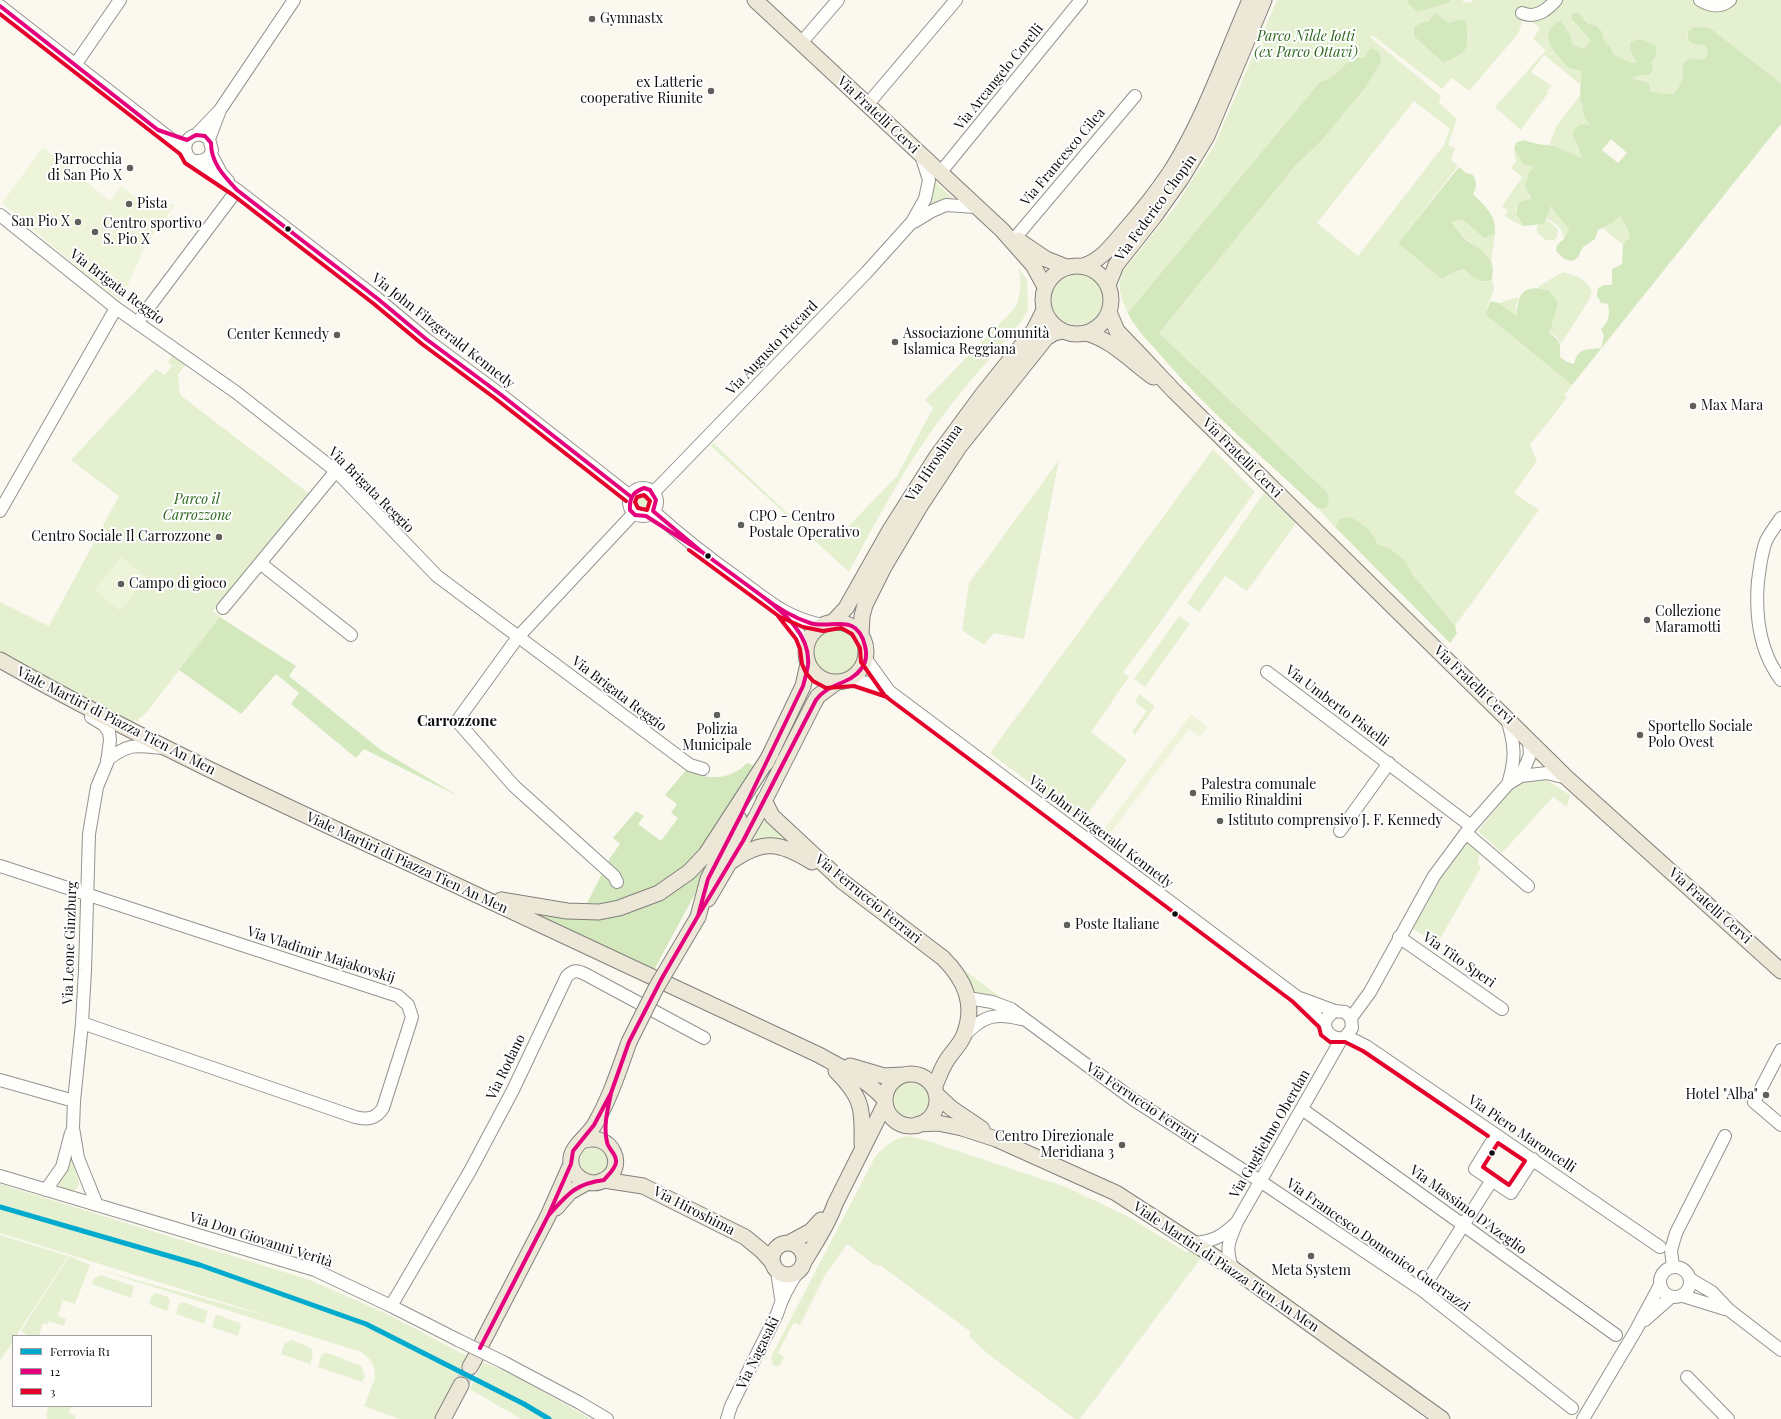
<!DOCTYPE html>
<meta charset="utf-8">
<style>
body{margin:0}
#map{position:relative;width:1781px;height:1419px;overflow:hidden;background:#fbf8f0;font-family:"Playfair Display",serif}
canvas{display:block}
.legend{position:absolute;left:12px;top:1335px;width:140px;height:72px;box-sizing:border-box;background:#fff;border:1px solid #9e9e9e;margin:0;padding:5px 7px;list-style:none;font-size:12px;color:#0d0d0d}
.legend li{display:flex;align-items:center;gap:8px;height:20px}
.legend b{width:20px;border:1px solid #9e9e9e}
</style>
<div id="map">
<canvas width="1781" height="1419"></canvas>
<ul class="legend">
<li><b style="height:5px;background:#00a9ce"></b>Ferrovia R1</li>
<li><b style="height:5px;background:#e5007d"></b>12</li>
<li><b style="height:5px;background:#e4002b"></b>3</li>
</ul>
</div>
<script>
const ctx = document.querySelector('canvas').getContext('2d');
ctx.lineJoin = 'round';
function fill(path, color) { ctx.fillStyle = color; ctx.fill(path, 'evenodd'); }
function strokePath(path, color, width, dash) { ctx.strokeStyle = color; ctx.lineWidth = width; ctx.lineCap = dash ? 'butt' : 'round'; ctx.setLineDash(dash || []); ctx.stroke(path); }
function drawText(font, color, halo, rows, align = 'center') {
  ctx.font = font + ' "Playfair Display",serif'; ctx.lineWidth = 4; ctx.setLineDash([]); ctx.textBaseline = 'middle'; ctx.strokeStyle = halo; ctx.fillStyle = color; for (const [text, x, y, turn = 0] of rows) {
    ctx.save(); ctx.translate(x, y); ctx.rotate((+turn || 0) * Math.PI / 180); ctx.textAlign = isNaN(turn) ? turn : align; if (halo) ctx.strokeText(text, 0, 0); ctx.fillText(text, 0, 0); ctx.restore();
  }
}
fill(new Path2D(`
 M1277 0H1408L1407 3 1417 12 1448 3 1451 0H1464L1462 3 1473 2 1472 0H1781V83L1710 28 1688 31 1687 36 1690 42 1706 45 1708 55 1703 60 1682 65C1684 77 1682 85 1673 94H1663L1651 91 1649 83 1632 78 1641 75 1651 62 1649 41 1637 39 1630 42V50L1637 63 1629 62 1613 54C1611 47 1607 45 1604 40 1599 29 1603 28 1589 24L1586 19 1573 14 1572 21 1591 41 1584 49 1573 45 1570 35 1561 20 1582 71 1580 84 1544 55 1531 72 1552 86 1547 91 1548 93 1521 130 1495 107 1546 50 1533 39 1540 28 1517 10 1522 23 1518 34 1469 91 1452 78 1442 89 1372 35 1370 37 1441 96 1439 103 1457 119 1448 145 1455 148 1451 160 1458 166 1398 243 1446 275 1464 269 1484 282 1492 280 1494 289 1485 314 1572 385 1564 395 1567 398 1530 445 1537 461 1514 493 1539 510 1455 626 1413 575 1404 559 1390 549 1377 544C1373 530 1362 523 1350 517L1336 524 1335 527 1317 508 1320 509 1327 492 1159 333 1296 165C1327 135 1355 102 1379 66L1367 52 1364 58H1353L1133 323C1125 307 1114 288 1123 271L1175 207 1214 146ZM1429 21 1448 23 1454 21 1466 22 1469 41 1421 23ZM1414 101 1450 129 1444 145 1358 256 1317 223Z
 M1581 94V106L1589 126 1581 125 1574 129 1577 147 1583 159 1554 146 1549 145 1556 127Z
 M1514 149 1523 164 1534 167C1524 176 1524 188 1531 200 1512 203 1513 212 1523 226L1512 221 1505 216 1508 210 1502 206 1522 177 1511 168 1516 162Z
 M928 175 961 206 912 222Z
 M1550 205C1556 214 1564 220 1569 230L1564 239C1562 228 1556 223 1546 218Z
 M1620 216 1627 228 1630 237 1623 245 1603 228 1613 223Z
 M1462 219 1484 238 1495 234 1491 261C1478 247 1462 238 1451 221Z
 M1545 220 1550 222 1558 229 1557 237 1554 240H1546L1537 233C1536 226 1538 222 1545 220Z
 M1018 267 1027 280 1028 309 1023 319C1000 349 973 376 950 406 910 457 879 515 849 572L710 445 713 443 813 537 836 539 897 476 933 408 925 400 1015 308C1021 295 1022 280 1018 267Z
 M1563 272C1576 276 1586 278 1592 291L1590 298 1561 344 1556 336 1548 333C1559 319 1552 305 1548 290L1537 287Z
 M1051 299a26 26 0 1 1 52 0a26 26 0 1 1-52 0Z
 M1519 297 1516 305 1517 316 1499 303Z
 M173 355 185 365 178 375 180 395 311 495 213 611 221 617 145 714 138 719 140 723 135 720 133 722 0 652V602L49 626 119 496 71 460 156 369 165 375 172 366 168 362Z
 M1213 449 1255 492 1123 673 1129 677 1091 732 1127 760 1086 816 1083 819 1077 818 990 753Z
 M1059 460 1024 639 994 633 984 645 962 630 969 583Z
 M633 502a9 9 0 1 1 18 0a9 9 0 1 1-18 0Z
 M1264 493 1296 523 1247 591 1225 576 1199 612 1187 603Z
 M1179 616 1190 624 1145 687 1134 679Z
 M813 653a23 23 0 1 1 46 0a23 23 0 1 1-46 0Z
 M1139 694 1155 706 1135 735 1132 732 1147 711 1135 702Z
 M1541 776 1570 795 1567 807 1553 797 1502 853 1478 831 1508 794 1522 780Z
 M764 807 787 840 765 838 744 845Z
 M1467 839 1480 850 1478 864 1481 868 1437 944 1409 926 1456 852Z
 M960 967 1006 1001 977 994Z
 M893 1099a18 18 0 1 1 36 0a18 18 0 1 1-36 0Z
 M906 1136 919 1138 1066 1187 1127 1216 1186 1252 1192 1251 1201 1258 1080 1419H1075L988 1354 969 1336 971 1332 880 1265 878 1267 847 1244 825 1275 800 1325 794 1322 778 1353 784 1357 780 1365 777 1367 773 1365 771 1357 875 1157C884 1146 892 1140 906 1136Z
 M580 1161a14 14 0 1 1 28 0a14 14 0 1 1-28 0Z
 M71 1156 79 1183 78 1187 73 1192 60 1188 58 1181Z
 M0 1184 310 1280 385 1313 467 1356 436 1419H399L364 1406 375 1378C375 1365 372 1360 361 1352L96 1269 271 1317 0 1233Z
 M0 1235 68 1256 16 1336H13V1341L0 1361Z
 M69 1256 90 1265 75 1304 63 1300 58 1316 66 1319 64 1326 49 1321 48 1324 43 1323 39 1336H29L21 1331Z
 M101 1275 134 1286 131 1298 92 1284 94 1278Z
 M156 1293 168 1297 170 1301 167 1311 149 1304 152 1295Z
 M183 1302 208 1311 204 1324 176 1314 179 1304Z
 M216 1314 239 1323 241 1326 238 1336 212 1327Z
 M292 1340 311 1348 313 1355 310 1364 281 1354 284 1344Z
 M324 1353 331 1354 361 1366 365 1376 362 1382 318 1367 321 1356Z
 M483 1362 514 1375 591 1419H521L470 1389Z
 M48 1406H71L69 1413 76 1416 75 1419H48L46 1418Z`), '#e4f0d0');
fill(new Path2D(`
 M1408 0H1451L1448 3 1417 12 1407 3Z
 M1578 12 1589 24 1597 26 1602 32 1604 40 1611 48 1613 54 1629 62 1637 63 1630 50V42C1640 37 1647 40 1656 46V56L1651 62 1653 69 1650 75H1641L1632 78 1649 83 1651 91 1663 94H1673C1682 85 1684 77 1682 65L1690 58 1703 60 1708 55 1706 45C1695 45 1686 44 1688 31L1695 27 1710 28 1781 83V124L1572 385 1485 314 1491 301 1499 303 1517 316C1517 293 1524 284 1548 290L1558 302 1551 329 1548 333C1560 339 1561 344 1560 357L1567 362 1574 364C1578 347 1586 350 1601 348L1604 336 1601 329C1609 322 1610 315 1608 304L1601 303 1597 296 1598 288 1604 285H1612V269L1622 264 1623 245 1630 237 1627 228 1620 216 1613 223 1598 230 1595 239 1583 247 1578 257 1573 261 1564 259 1556 251 1557 245 1564 239 1569 230C1564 221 1556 215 1551 206L1544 224 1523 226 1516 214 1518 204 1523 201 1531 199 1525 186 1529 172 1534 167 1523 164 1514 149 1516 143 1523 140 1537 144 1554 146 1582 158 1573 135 1574 129 1581 124 1589 125C1579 109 1579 90 1582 71 1578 70 1573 69 1569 68 1566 66 1563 61 1560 58 1547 44 1542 30 1561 20L1570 35 1573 45 1584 49 1591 41 1572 20V14ZM1611 139 1627 153 1618 163 1602 150Z
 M1436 13 1448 23 1462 19 1466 22C1470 50 1469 50 1444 63L1414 36V27L1421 23 1429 21Z
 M1372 48 1379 52 1381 60 1379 66 1364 89 1322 140 1296 165 1159 333 1327 492 1329 503 1325 508H1317C1265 459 1210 413 1164 359 1151 344 1137 331 1128 313L1320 82 1331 78 1353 58H1364L1367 52Z
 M1459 167 1466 173 1473 175C1477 183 1477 186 1473 194 1485 206 1497 216 1495 234L1484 238 1462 219 1451 222 1466 240 1480 249 1491 261 1493 268 1492 280C1477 284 1475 278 1464 269L1454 272 1442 279 1398 243Z
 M1350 517C1362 523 1373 530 1377 544L1390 549 1404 559 1413 575 1455 626 1457 633 1450 643 1335 527 1340 519Z
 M220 617 296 666 289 676 381 750 460 797 364 749 356 758 291 704 299 693 276 674 241 714 179 670Z
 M747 763 755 766 729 810 686 868 630 901 585 907 610 858 620 844 613 838 636 811 644 816 638 824 661 841 678 818 671 813 677 804 665 795 686 770C707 780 730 781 747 763Z
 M718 851 654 970 515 908 565 915 656 901 683 885Z`), '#d4e8bd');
fill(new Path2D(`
 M43 147 110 201 121 186 147 207 154 199 175 205 146 244 121 300 102 288 2 203Z
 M121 557 147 577 120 611 94 590Z
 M1191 714 1208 727 1200 737 1189 729 1107 838 1101 833Z`), '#eef4d9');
strokePath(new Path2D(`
 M461 1385 470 1367`), '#d7d5ce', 15, [15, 8]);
const minor = new Path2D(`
 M1700 0C1710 6 1721 8 1730 0
 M0 6 185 150
 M1522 13C1536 19 1547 10 1556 0
 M801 43 838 0
 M75 65 120 0
 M867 105 956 0
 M220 110 294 0
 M196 135 220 110 209 139
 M211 154 221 173 228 181
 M197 161C205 161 210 158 212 150L209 139C195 127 178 142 189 158L237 190 378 299 426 339 500 394 630 496
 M940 173 1081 0
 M0 215 116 308 237 393 336 471 437 576 690 765 703 769
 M914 222 932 211 946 205 975 207
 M1015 238 1135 96
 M137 323 237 190
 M629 502a14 14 0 1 1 28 0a14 14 0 1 1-28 0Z
 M653 493 866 273 912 222 925 199 929 180 921 155
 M0 511 116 308
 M653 511C681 536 710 559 740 580 768 601 787 618 823 625
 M1781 518C1776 525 1770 533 1766 541 1761 554 1760 567 1758 581 1755 616 1759 651 1781 680
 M260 563 351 635
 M223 608 336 471
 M785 614 797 630 806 647
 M866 659 889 691 1296 996 1324 1024
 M1267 672 1471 826
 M849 680 868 683 888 691
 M91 717 104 725 109 732 110 740 107 763 97 787 89 834 85 970 82 1023 74 1101 73 1128 78 1158 97 1205
 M1507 719C1515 745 1516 758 1508 784
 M107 760C129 743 135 745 162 748
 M1521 776 1530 755 1529 740
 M1340 831 1389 763
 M1466 833 1528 886
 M0 866 398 996 408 1005 412 1017 383 1108C376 1119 367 1120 355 1117L82 1023
 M617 882 614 876 514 786 457 721 518 637 634 513
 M1399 937 1502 1009
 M968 998 992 1002 1011 1009 1134 1100 1260 1181 1422 1290 1572 1408
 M1300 998 1335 1011 1345 1012 1351 1018 1352 1028C1350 1031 1348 1034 1346 1036 1335 1045 1312 1025 1335 1011
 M1351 1018 1370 992 1434 876 1471 826 1508 784 1521 776 1547 773 1567 778
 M964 1036C982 1016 996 1012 1021 1019
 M1346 1036 1366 1046 1660 1247
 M1781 1050 1754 1102 1781 1125
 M0 1080 74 1101
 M1302 1109 1616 1335
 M1496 1135 1475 1169 1511 1193 1533 1159
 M0 1176 315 1270 391 1306 458 1340
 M46 1190 62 1167 71 1133
 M1194 1243C1214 1241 1221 1237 1235 1224
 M1660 1282a15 15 0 1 1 30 0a15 15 0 1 1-30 0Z
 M1673 1267 1671 1250 1676 1233 1725 1136
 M1232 1268C1225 1246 1229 1242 1237 1222L1342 1038
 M777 1271 781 1298
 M1690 1279 1712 1292 1729 1310 1781 1350
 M1422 1290 1492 1180
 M1683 1296 1725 1309
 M391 1306 470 1171 513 1090 567 976C574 970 577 970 585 974L704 1038
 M1645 1320 1671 1297
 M503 1362 580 1403 607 1419
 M1687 1377 1728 1419
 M727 1419 731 1406 777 1314C782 1298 788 1286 798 1272
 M1583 1419 1636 1330 1660 1285`);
const major = new Path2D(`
 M755 0 1002 230 1033 265 1045 287
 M1018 240 1046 259 1066 267
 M1083 266C1102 260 1113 244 1126 229 1142 211 1157 192 1171 171 1204 119 1225 57 1250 0
 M1043 300a34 34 0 1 1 68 0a34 34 0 1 1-68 0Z
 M1108 285 1116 265 1154 217 1181 179 1207 136 1264 0
 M1109 312 1117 331 1142 357 1174 391 1567 778 1781 971
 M1086 333C1112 340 1131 361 1153 377
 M806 652a30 30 0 1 1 60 0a30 30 0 1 1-60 0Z
 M833 622 846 608 890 530 937 456 982 395 1034 330 1044 310
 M861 635 862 616 865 605 884 567 922 503 959 447 1046 338 1054 333 1063 331
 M0 660C134 736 274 801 413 865 549 928 684 992 819 1055 842 1068 868 1080 885 1100
 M766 763 803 686 808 664
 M764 800 772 816 843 882 943 958C965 980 976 1004 964 1035 960 1045 952 1052 947 1060 941 1069 938 1079 934 1088
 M732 861C763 839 780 842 812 862
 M708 899 756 817 814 703 818 696 837 682
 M501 900 567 911 599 912 619 908 659 893 689 872 706 854 771 754
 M698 917 708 879 739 819
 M850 1066 884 1076 902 1075
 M836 1071C862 1097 863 1108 862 1144
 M885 1100a26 26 0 1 1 52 0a26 26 0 1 1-52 0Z
 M936 1094 951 1108 982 1129
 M919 1124 938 1123 962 1128 996 1139 1116 1193 1232 1268 1442 1419
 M582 1141C612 1130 628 1168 604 1180 588 1189 569 1175 571 1158 572 1146 589 1135 595 1124 610 1098 619 1070 629 1042
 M604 1180 643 1186 745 1237 762 1251 773 1263
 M556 1208 570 1192 588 1182
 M789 1243 811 1231 821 1220
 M772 1259a16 16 0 1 1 32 0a16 16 0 1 1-32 0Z
 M804 1262C815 1243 828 1225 835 1204L885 1104
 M482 1343 548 1216 571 1164
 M470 1367 475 1358
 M443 1419 461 1385`);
strokePath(minor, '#94938f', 14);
strokePath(major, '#81807c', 17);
strokePath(minor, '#fefefd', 12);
strokePath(major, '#ede7d7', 15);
const minorBridge = new Path2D(`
 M458 1340 503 1362`);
const majorBridge = new Path2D(`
 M629 1042 656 988 698 917`);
strokePath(minorBridge, '#94938f', 14, []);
strokePath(majorBridge, '#81807c', 17, []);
strokePath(minorBridge, '#fefefd', 12);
strokePath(majorBridge, '#ede7d7', 15);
strokePath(new Path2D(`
 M0 6 158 130 187 140 196 135 205 136 211 143C211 163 224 176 237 190L378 299 426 339 500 394 630 496
 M644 488 650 490 656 500 653 511 702 552 646 516 635 515 630 510C629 498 633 492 644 488Z
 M702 552 762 596
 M702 552 762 596
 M698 916 708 879 741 815 803 686C805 679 807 672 808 665 811 635 783 612 762 596
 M698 916 743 841 816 700C829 682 850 685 861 669 866 663 867 654 865 646 857 611 831 630 810 623 792 617 776 607 762 596
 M662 978 698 916
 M662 978 698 916
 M629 1042 662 978
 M629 1042 662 978
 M611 1093 629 1042
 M548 1216 571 1164 573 1151 594 1125 611 1093
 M548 1216C567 1195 574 1184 604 1180 608 1175 616 1168 616 1162 617 1154 608 1149 607 1142 603 1126 608 1109 611 1093
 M480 1348 548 1216
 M480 1348 548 1216`), '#e5007d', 4);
strokePath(new Path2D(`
 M0 14 180 154 185 163 233 195 374 304 422 344 496 399 626 501
 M644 495 650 501 647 510 638 508 635 502 637 497Z
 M689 550 780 617 803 627 823 631 841 628 852 634 860 648 861 662 885 696 1292 1001 1319 1027 1321 1035 1330 1042H1345L1363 1051 1488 1136
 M778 616 796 639 800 649 802 664 806 673 813 681 826 688 854 686 887 697
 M1498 1143 1525 1161 1509 1185 1483 1167Z`), '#e4002b', 4);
strokePath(new Path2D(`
 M0 1207 200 1265 366 1324 524 1404 549 1419`), '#00a9ce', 5);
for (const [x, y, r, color] of [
 [592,19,4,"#605f5c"],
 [711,91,4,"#605f5c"],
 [130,168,4,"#605f5c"],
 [129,204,4,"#605f5c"],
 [78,222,4,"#605f5c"],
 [288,229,3.5,"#0d0d0d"],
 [95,232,4,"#605f5c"],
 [337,335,4,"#605f5c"],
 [895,342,4,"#605f5c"],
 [1693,406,4,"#605f5c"],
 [741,525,4,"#605f5c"],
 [219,537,4,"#605f5c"],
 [708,556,3.5,"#0d0d0d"],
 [121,584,4,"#605f5c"],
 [1647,620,4,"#605f5c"],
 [717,715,4,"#605f5c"],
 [1640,735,4,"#605f5c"],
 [1193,793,4,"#605f5c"],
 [1220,821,4,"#605f5c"],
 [1175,914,3.5,"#0d0d0d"],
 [1067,925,4,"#605f5c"],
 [1766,1095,4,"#605f5c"],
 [1122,1145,4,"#605f5c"],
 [1492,1153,3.5,"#0d0d0d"],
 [1311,1256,4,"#605f5c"]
]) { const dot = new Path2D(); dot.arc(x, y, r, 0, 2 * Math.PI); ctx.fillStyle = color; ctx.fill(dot); strokePath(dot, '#fff', 1.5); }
drawText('14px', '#0d0d0d', '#fff', [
 ["Gymnastx",600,19],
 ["ex Latterie",703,83,"right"],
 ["cooperative Riunite",703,99,"right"],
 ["Parrocchia",122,160,"right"],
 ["di San Pio X",122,176,"right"],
 ["Pista",137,204],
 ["San Pio X",70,222,"right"],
 ["Centro sportivo",103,224],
 ["S. Pio X",103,240],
 ["Associazione Comunità",903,334],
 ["Islamica Reggiana",903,350],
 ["Center Kennedy",329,335,"right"],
 ["Max Mara",1701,406],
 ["CPO - Centro",749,517],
 ["Postale Operativo",749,533],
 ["Centro Sociale Il Carrozzone",211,537,"right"],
 ["Campo di gioco",129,584],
 ["Collezione",1655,612],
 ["Maramotti",1655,628],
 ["Sportello Sociale",1648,727],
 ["Polo Ovest",1648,743],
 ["Polizia",717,730,"center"],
 ["Municipale",717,746,"center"],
 ["Palestra comunale",1201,785],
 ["Emilio Rinaldini",1201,801],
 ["Istituto comprensivo J. F. Kennedy",1228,821],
 ["Poste Italiane",1075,925],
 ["Hotel \"Alba\"",1758,1095,"right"],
 ["Centro Direzionale",1114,1137,"right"],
 ["Meridiana 3",1114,1153,"right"],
 ["Meta System",1311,1271,"center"]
], 'left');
drawText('italic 14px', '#2b661b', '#fff', [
 ["Parco Nilde Iotti",1306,37],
 ["(ex Parco Ottavi)",1306,53],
 ["Parco il",197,500],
 ["Carrozzone",197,516]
]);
drawText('14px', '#0d0d0d', '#fff', [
 ["Via Arcangelo Corelli",999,77,-51],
 ["Via Fratelli Cervi",878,115,43],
 ["Via Francesco Cilea",1063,157,-50],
 ["Via Federico Chopin",1156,208,-54],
 ["Via Brigata Reggio",117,287,37],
 ["Via John Fitzgerald Kennedy",443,331,38],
 ["Via Augusto Piccard",772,348,-46],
 ["Via Fratelli Cervi",1242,458,45],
 ["Via Hiroshima",934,463,-56],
 ["Via Brigata Reggio",371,490,45],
 ["Via Fratelli Cervi",1474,685,44],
 ["Via Brigata Reggio",619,694,37],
 ["Via Umberto Pistelli",1337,706,37],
 ["Viale Martiri di Piazza Tien An Men",116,721,27],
 ["Via John Fitzgerald Kennedy",1101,832,37],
 ["Viale Martiri di Piazza Tien An Men",407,863,25],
 ["Via Ferruccio Ferrari",868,899,39],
 ["Via Fratelli Cervi",1710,906,42],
 ["Via Leone Ginzburg",70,943,-88],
 ["Via Vladimir Majakovskij",321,955,18],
 ["Via Tito Speri",1459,960,35],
 ["Via Rodano",506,1067,-64],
 ["Via Ferruccio Ferrari",1142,1103,34],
 ["Via Guglielmo Oberdan",1270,1134,-60],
 ["Via Piero Maroncelli",1522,1134,34],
 ["Via Massimo D'Azeglio",1468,1210,36],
 ["Via Hiroshima",694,1211,27],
 ["Via Don Giovanni Verità",261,1240,18],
 ["Via Francesco Domenico Guerrazzi",1378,1245,35],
 ["Viale Martiri di Piazza Tien An Men",1226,1267,34],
 ["Via Nagasaki",758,1353,-64]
]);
drawText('bold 15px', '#0d0d0d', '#fff', [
 ["Carrozzone",457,721]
]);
</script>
